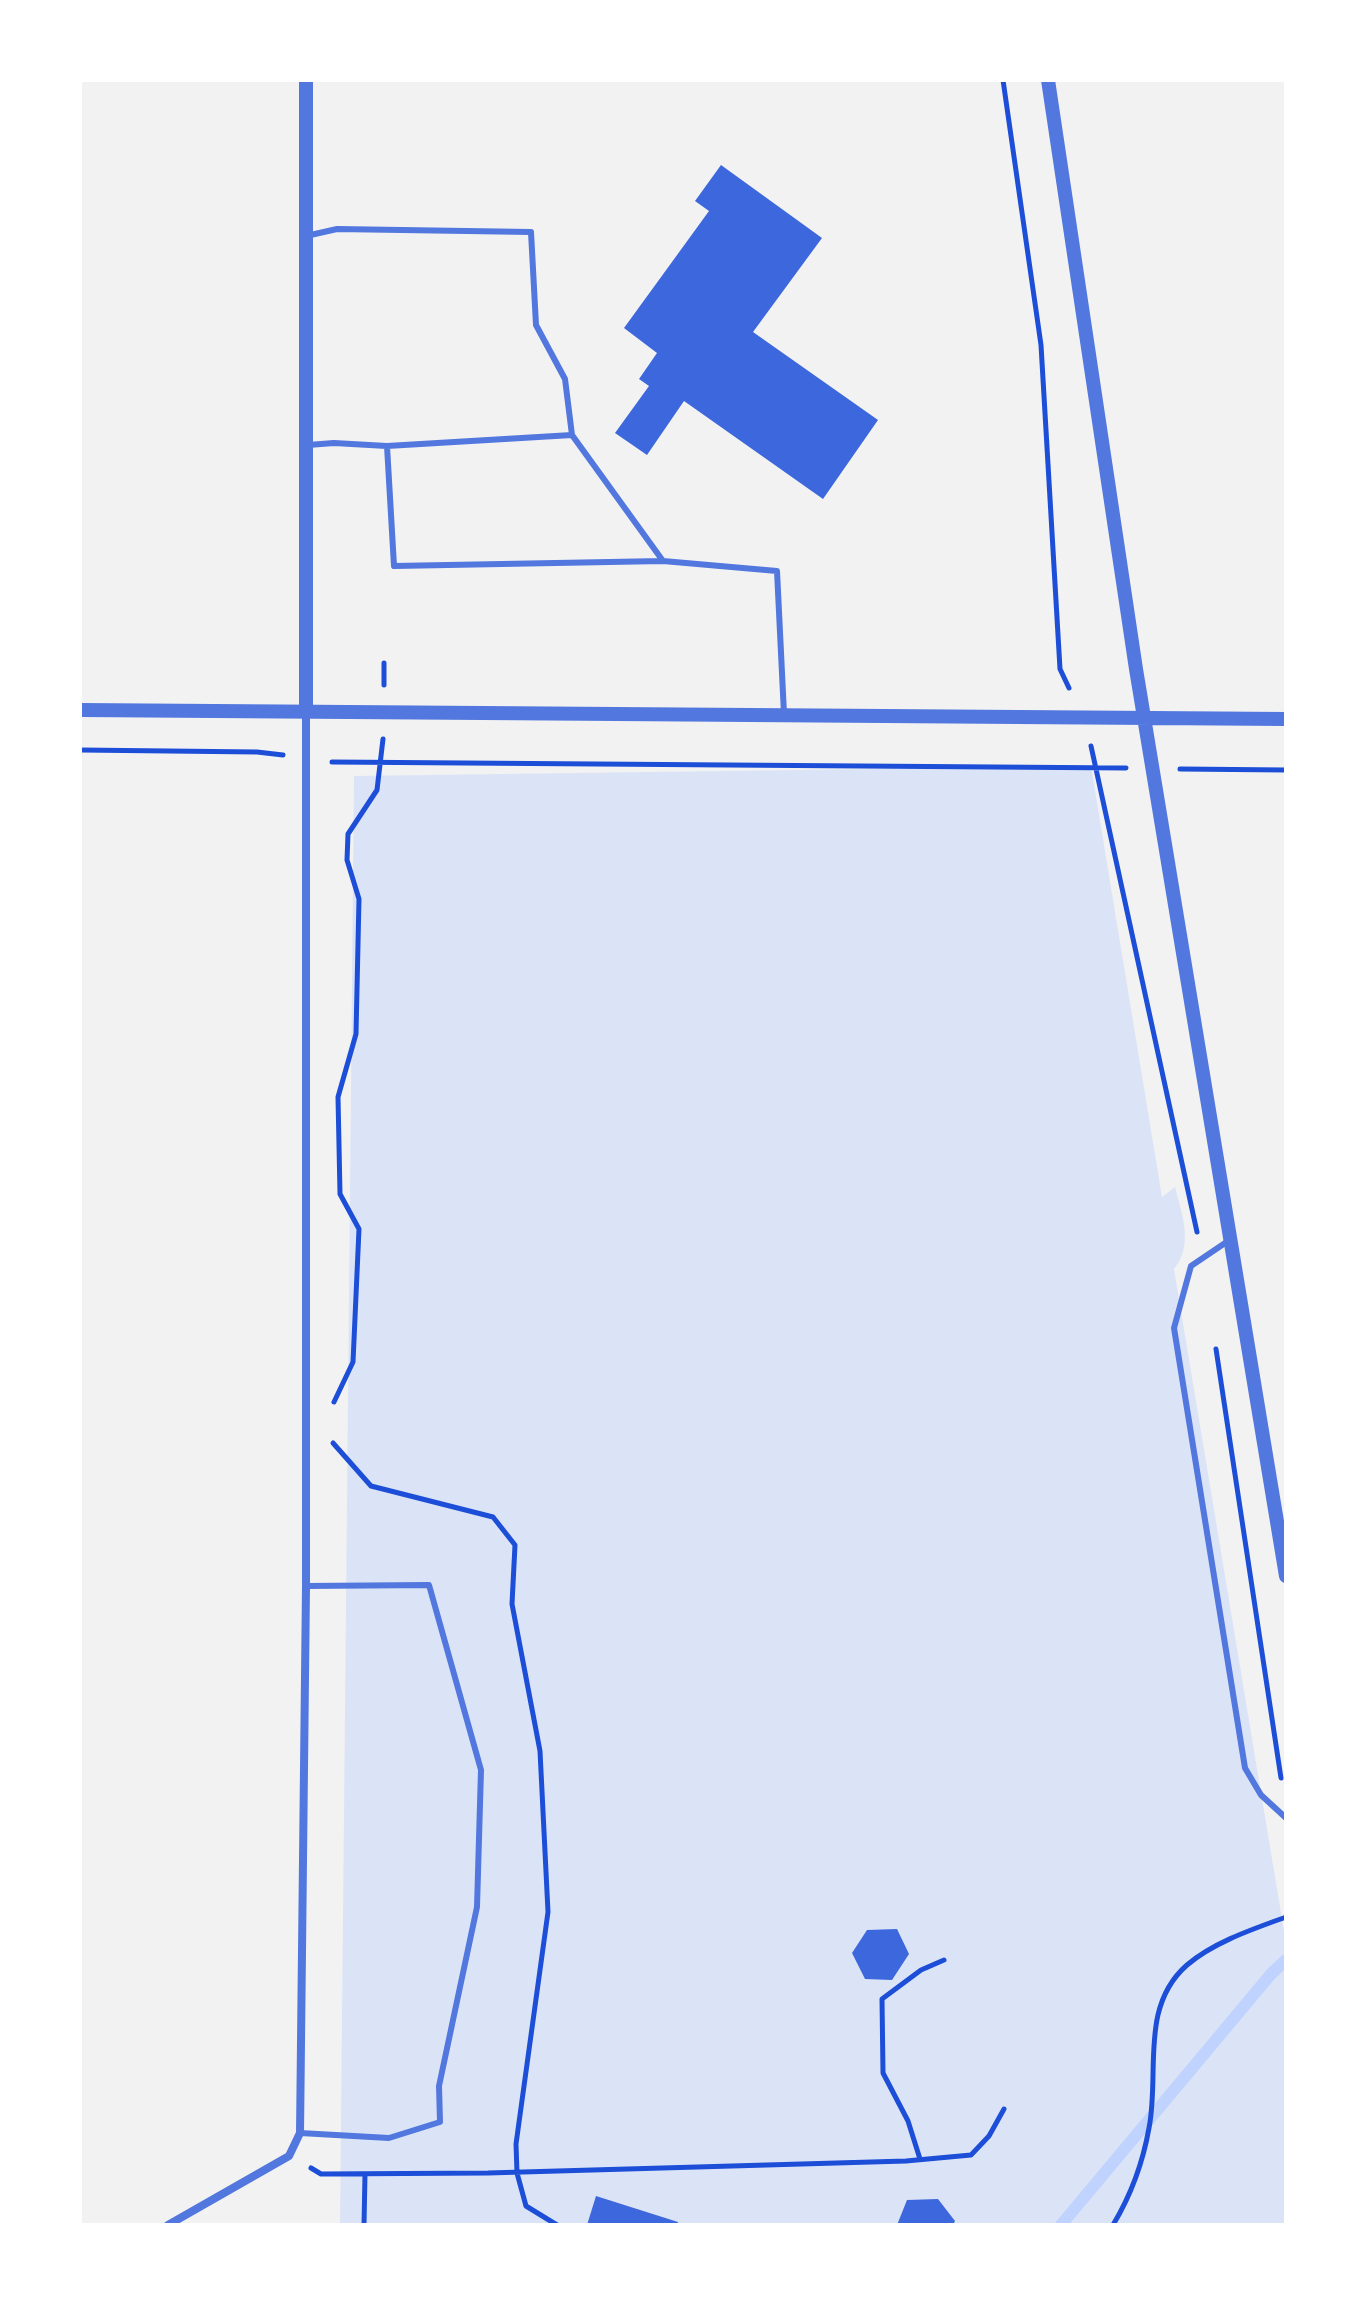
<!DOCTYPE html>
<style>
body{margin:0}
#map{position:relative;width:1366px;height:2305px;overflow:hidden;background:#f2f2f2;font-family:"Asap Condensed",sans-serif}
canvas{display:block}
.frame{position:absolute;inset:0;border:82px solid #fff;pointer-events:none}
</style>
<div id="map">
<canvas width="1366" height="2305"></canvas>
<div class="frame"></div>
</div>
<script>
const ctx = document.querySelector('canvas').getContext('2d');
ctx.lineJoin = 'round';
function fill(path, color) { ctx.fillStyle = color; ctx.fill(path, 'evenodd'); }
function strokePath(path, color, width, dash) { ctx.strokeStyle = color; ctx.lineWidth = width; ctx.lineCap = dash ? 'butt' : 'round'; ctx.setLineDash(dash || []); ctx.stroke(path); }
fill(new Path2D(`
 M1091 766 1162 1197 1175 1187C1182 1215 1194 1244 1174 1269L1286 1943V2225H340L354 776Z`), '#dbe4f7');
strokePath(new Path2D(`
 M1061 2225 1271 1974 1286 1960`), '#bfd3fe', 12);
fill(new Path2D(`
 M721 165 822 238 753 332 878 420 823 499 684 401 647 455 615 433 649 386 639 379 657 353 624 328 709 211 695 201Z
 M897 1929 909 1954 892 1980 865 1979 852 1953 867 1930Z
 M596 2196 678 2222 677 2225H587Z
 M938 2199 955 2221 953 2225H897L907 2200Z`), '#3d67dc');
strokePath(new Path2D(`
 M1003 80 1041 345 1060 669 1069 688
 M384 685V663
 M1091 746 1197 1232
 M80 750 257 752 283 755
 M332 762 1126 768
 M1180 769 1286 770
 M1216 1349 1281 1778
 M334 1402 353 1362 359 1229 340 1194 338 1097 356 1034 359 899 347 860 348 834 377 790 383 739
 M333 1443 371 1486 493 1517 515 1545 512 1604 540 1751 548 1912 516 2144 517 2173 526 2206 557 2225
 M920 2159 908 2121 883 2073 882 1999 921 1970 944 1960
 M311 2168 321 2174 488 2173 906 2161 971 2155 989 2136 1004 2109
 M364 2225 365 2174
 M1113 2225C1131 2195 1143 2162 1149 2128 1160 2073 1139 2007 1187 1965 1214 1942 1253 1929 1286 1917`), '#1d4ed8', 5);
strokePath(new Path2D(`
 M306 236 337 229 531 232 536 325 565 379 572 435 663 561 777 571 784 714
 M308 445 334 443 387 446 394 566 663 561
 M387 446 572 435
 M1231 1239 1191 1266 1174 1328 1245 1768 1261 1795 1286 1818
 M300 2133 389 2138 440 2122 439 2086 477 1907 481 1770 429 1585 306 1586`), '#5277de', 6);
strokePath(new Path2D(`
 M168 2225 289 2156 300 2133 306 1586V712`), '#5277de', 8);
strokePath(new Path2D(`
 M306 80V712
 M1048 80 1136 669 1286 1576
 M80 710 1286 719`), '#5277de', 14);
</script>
